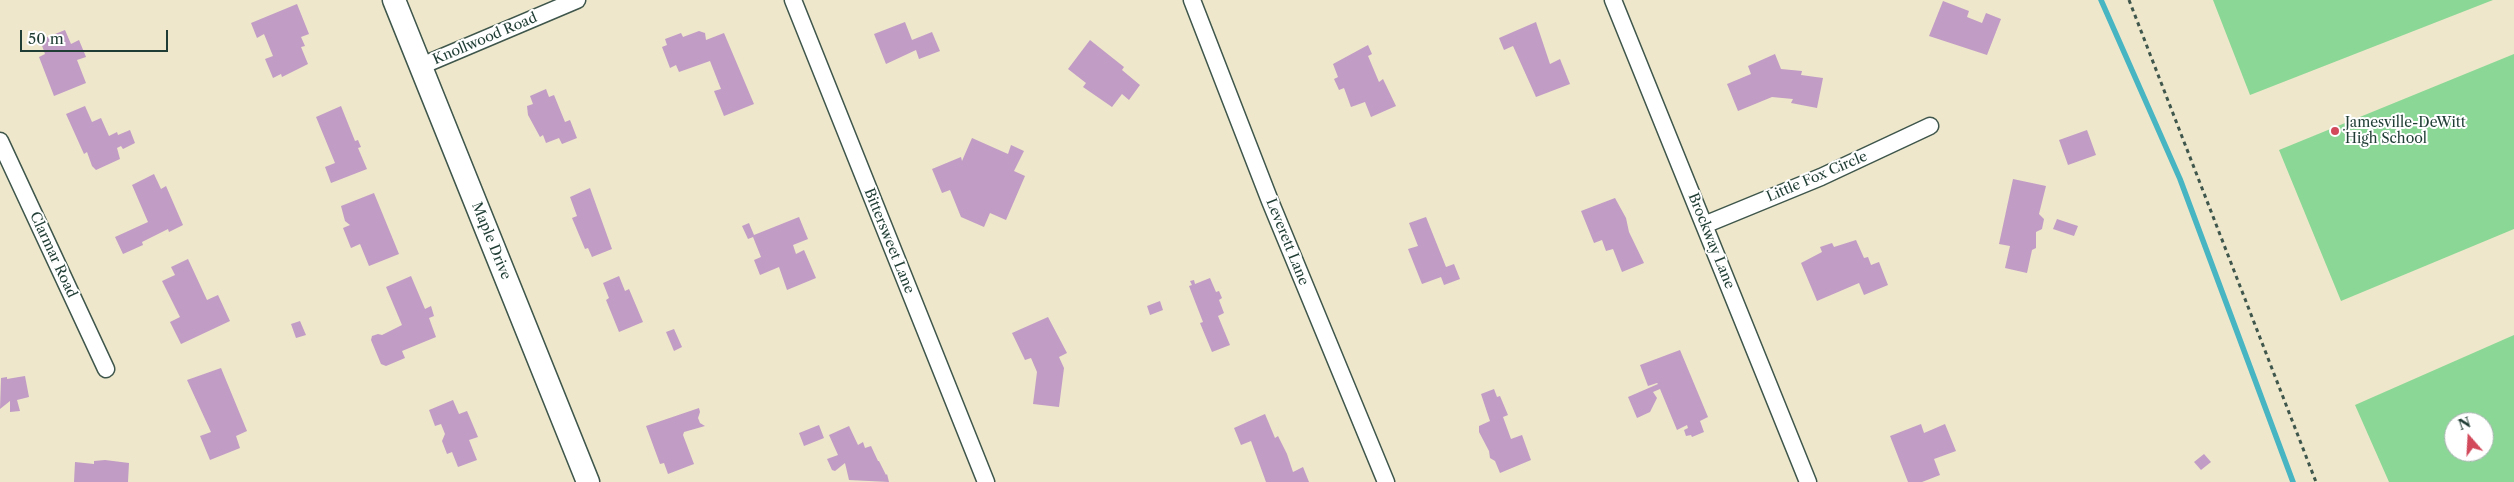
<!DOCTYPE html>
<style>
body{margin:0}
#map{position:relative;width:2514px;height:482px;overflow:hidden;background:#eee7cb;font-family:"Libre Caslon Text",serif}
canvas{display:block}
.north{position:absolute;left:2444px;top:412px;width:50px;height:50px;box-sizing:border-box;background:#fff;border:1px solid #a5b1ae;border-radius:50%;rotate:341deg;font-size:14px;font-weight:700;line-height:20px;text-align:center;color:#1f3d34}
.north::after{content:'';display:block;margin:auto;width:18px;height:22px;background:#d1495b;clip-path:polygon(50% 0,100% 100%,50% 72%,0 100%)}
.scale{position:absolute;left:20px;top:30px;width:148px;height:22px;box-sizing:border-box;border:2px solid #1f3d34;border-top:0;padding-left:6px;font-size:15px;line-height:18px;white-space:nowrap;color:#1f3d34;-webkit-text-stroke:4px #fff;paint-order:stroke}
</style>
<div id="map">
<canvas width="2514" height="482"></canvas>
<div class="north">N</div>
<div class="scale">50 m</div>
</div>
<script>
const ctx = document.querySelector('canvas').getContext('2d');
ctx.lineJoin = 'round';
function fill(path, color) { ctx.fillStyle = color; ctx.fill(path, 'evenodd'); }
function strokePath(path, color, width, dash) { ctx.strokeStyle = color; ctx.lineWidth = width; ctx.lineCap = dash ? 'butt' : 'round'; ctx.setLineDash(dash || []); ctx.stroke(path); }
function drawText(font, color, halo, rows, align = 'center') {
  ctx.font = font + ' "Libre Caslon Text",serif'; ctx.lineWidth = 4; ctx.setLineDash([]); ctx.textBaseline = 'middle'; ctx.strokeStyle = halo; ctx.fillStyle = color; for (const [text, x, y, turn = 0] of rows) {
    ctx.save(); ctx.translate(x, y); ctx.rotate((+turn || 0) * Math.PI / 180); ctx.textAlign = isNaN(turn) ? turn : align; if (halo) ctx.strokeText(text, 0, 0); ctx.fillText(text, 0, 0); ctx.restore();
  }
}
fill(new Path2D(`
 M2213 0H2493L2250 95Z
 M2514 54V229L2341 301 2279 150Z
 M2514 335V482H2389L2355 405ZM2454 422H2484V452H2454Z`), '#8bd896');
strokePath(new Path2D(`
 M2101 0 2180 179 2293 482`), '#47b5c2', 5.5);
fill(new Path2D(`
 M1943 1 1969 11 1967 17 1982 23 1986 13 2001 19 1987 55 1929 36Z
 M297 4 309 34 301 37 305 46 301 47 308 64 282 77 281 74 273 78 265 59 273 56 264 34 257 38 251 23Z
 M905 22 912 40 932 32 940 51 919 59 916 50 886 64 874 34Z
 M1536 22 1550 64 1560 59 1570 84 1536 97 1513 46 1504 50 1499 38Z
 M65 30 71 44 79 40 86 57 77 60 86 83 54 96 39 57 45 54 40 40Z
 M699 31 705 33 706 40 724 33 754 104 724 116 714 91 721 89 710 61 679 72 676 65 670 68 662 47 667 45 665 39 681 33 683 37Z
 M1090 40 1124 67 1122 70 1140 85 1129 100 1122 94 1112 107 1083 87 1086 83 1068 69Z
 M1368 45 1372 54 1368 56 1379 82 1383 79 1396 106 1371 117 1365 102 1351 107 1344 88 1339 90 1334 79 1338 77 1333 64Z
 M1775 54 1781 69 1802 71 1801 75 1823 78 1817 108 1791 103 1793 99 1772 97 1738 111 1727 84 1751 74 1748 66Z
 M546 89 549 97 554 95 565 122 570 120 577 138 562 144 559 138 546 143 543 135 540 137 528 115 527 106 533 104 530 96Z
 M85 106 92 122 101 118 109 136 117 132 118 135 130 130 135 143 123 149 121 146 117 148 120 159 96 170 92 166 87 152 84 154 66 114Z
 M341 106 355 141 358 140 361 147 358 148 367 169 331 183 325 167 335 163 316 117Z
 M2087 130 2096 155 2068 165 2059 140Z
 M972 138 1008 154 1011 145 1024 151 1014 171 1025 176 1006 220 990 213 984 227 961 217 950 190 942 193 932 169 961 157 962 161Z
 M154 174 161 189 166 186 183 225 169 232 168 229 142 242 143 245 123 254 115 237 148 222 132 185Z
 M2013 179 2046 186 2039 214 2044 219 2042 229 2036 232V248L2032 250 2027 273 2005 268 2010 246 1999 244Z
 M590 188 612 249 592 257 588 248 585 249 572 218 577 216 570 197Z
 M374 193 399 254 369 266 360 244 351 248 343 228 350 225 345 221 341 206Z
 M1615 198 1626 218 1629 232 1644 263 1622 272 1613 249 1606 251 1602 240 1594 243 1581 211Z
 M799 217 808 239 793 245 796 254 804 250 816 278 787 290 779 267 760 275 754 260 761 257 753 237 748 239 742 226 749 223 754 235Z
 M1426 217 1446 267 1454 264 1460 279 1444 285 1441 277 1422 284 1408 249 1418 246 1409 223Z
 M2057 219 2078 226 2074 236 2053 229Z
 M1856 240 1864 258 1868 257 1871 265 1879 262 1888 285 1864 295 1859 283 1817 301 1801 263 1822 252 1820 247 1832 243 1834 247Z
 M188 259 207 300 218 295 230 321 181 344 170 322 180 317 162 281 175 275 171 267Z
 M411 276 425 309 431 306 434 316 429 318 436 337 402 351 405 358 386 366 381 364 371 340 372 336 378 334 382 335 402 325 386 287Z
 M619 276 625 291 629 289 643 322 619 332 606 300 609 298 603 283Z
 M1210 278 1216 292 1219 291 1222 298 1219 300 1224 313 1218 316 1230 345 1212 352 1200 323 1203 322 1189 286 1192 285 1190 281 1194 280 1195 284Z
 M1160 301 1163 310 1150 315 1147 306Z
 M1048 317 1067 353 1059 357 1064 368 1059 407 1033 404 1037 372 1031 358 1025 360 1012 333Z
 M300 321 306 335 296 338 291 324Z
 M674 329 682 347 674 351 666 332Z
 M1680 350 1708 417 1700 421 1704 432 1692 437 1691 435 1686 436 1684 430 1688 428 1687 425 1677 430 1660 389 1653 392 1657 398 1650 412 1637 418 1628 397 1658 384 1657 383 1648 386 1640 365Z
 M221 368 247 431 236 436 240 448 210 460 200 436 211 432 187 380Z
 M25 376 29 397 17 400 20 411 10 412V401L0 409 1 378 7 377V379Z
 M1494 389 1497 397 1500 396 1508 415 1503 417 1511 439 1522 435 1531 460 1500 473 1495 461 1490 458 1489 451 1479 432V426L1490 421 1481 394Z
 M453 400 459 414 467 411 478 437 469 440 477 460 458 467 452 452 447 454 442 441 445 434 441 424 435 426 429 410Z
 M699 408 700 412 698 418 700 423 705 426 684 432 683 435 694 464 668 474 664 463 660 464 646 426Z
 M1265 414 1275 438 1278 436 1287 454 1293 472 1303 467 1309 482H1266L1251 441 1241 445 1234 428Z
 M1921 424 1924 433 1945 424 1956 451 1934 459 1940 475 1922 482H1908L1890 436Z
 M819 425 824 438 804 446 799 433Z
 M849 426 858 445 863 442 865 448 871 446 878 461H879L886 475 887 474 889 482 849 480 845 463 835 471 832 470 827 459 838 455 829 435Z
 M2204 454 2211 462 2201 470 2194 462Z
 M105 460 129 463 128 482H74L75 462 94 464V461Z`), '#c19cc5');
const street = new Path2D(`
 M793 0 986 482
 M1192 0 1270 201 1386 482
 M1613 0 1808 482
 M421 66 577 0
 M0 141 106 369
 M1704 225 1821 177 1930 126`);
const secondary = new Path2D(`
 M394 0 588 482`);
strokePath(street, '#3e564b', 19);
strokePath(secondary, '#3e564b', 25);
strokePath(new Path2D(`
 M2129 0 2316 482`), '#3e564b', 3, [4, 4]);
strokePath(street, '#fff', 16);
strokePath(secondary, '#fff', 22);
for (const [x, y, r, color] of [
 [2335,131,5,"#d1495b"]
]) { const dot = new Path2D(); dot.arc(x, y, r, 0, 2 * Math.PI); ctx.fillStyle = color; ctx.fill(dot); strokePath(dot, '#fff', 2); }
drawText('14px', '#1f3d34', '#fff', [
 ["Knollwood Road",485,39,-23],
 ["Little Fox Circle",1817,177,-23],
 ["Maple Drive",491,241,68],
 ["Bittersweet Lane",889,241,68],
 ["Brockway Lane",1711,241,68],
 ["Leverett Lane",1287,242,68],
 ["Clarmar Road",53,255,65]
]);
drawText('14px', '#1f3d34', '#fff', [
 ["Jamesville-DeWitt",2345,123],
 ["High School",2345,139]
], 'left');
</script>
